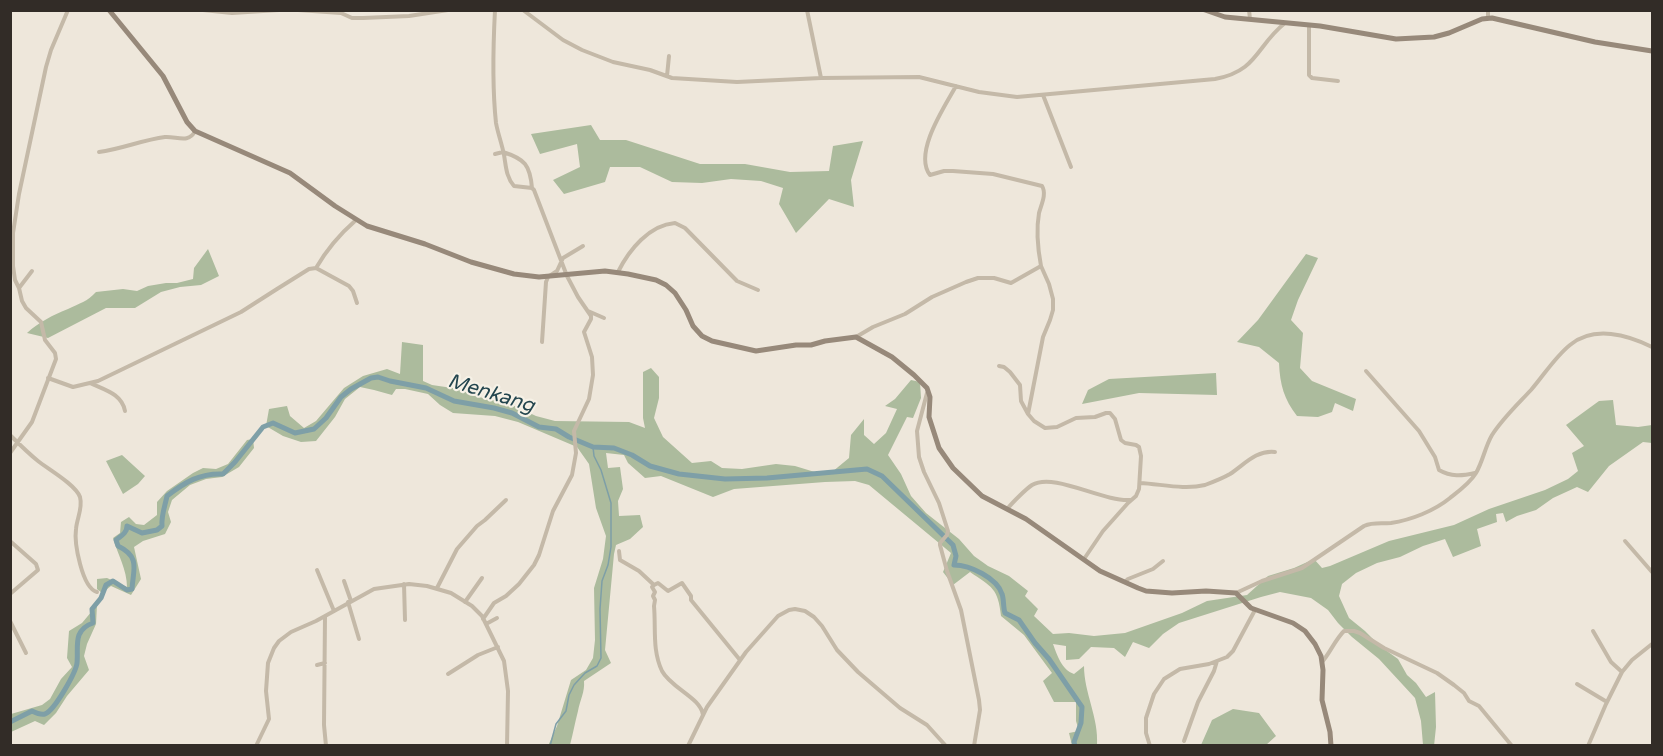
<!DOCTYPE html>
<style>
body{margin:0}
#map{position:relative;width:1663px;height:756px;overflow:hidden;background:#eee7db;font-family:"Varela Round",sans-serif}
canvas{display:block}
.frame{position:absolute;inset:0;border:12px solid #322c27;pointer-events:none}
</style>
<div id="map">
<canvas width="1663" height="756"></canvas>
<div class="frame"></div>
</div>
<script>
const ctx = document.querySelector('canvas').getContext('2d');
ctx.lineJoin = 'round';
function fill(path, color) { ctx.fillStyle = color; ctx.fill(path, 'evenodd'); }
function strokePath(path, color, width, dash) { ctx.strokeStyle = color; ctx.lineWidth = width; ctx.lineCap = dash ? 'butt' : 'round'; ctx.setLineDash(dash || []); ctx.stroke(path); }
function drawText(font, color, halo, rows, align = 'center') {
  ctx.font = font + ' "Varela Round",sans-serif'; ctx.lineWidth = 4.5; ctx.setLineDash([]); ctx.textBaseline = 'middle'; ctx.strokeStyle = halo; ctx.fillStyle = color; for (const [text, x, y, turn = 0] of rows) {
    ctx.save(); ctx.translate(x, y); ctx.rotate((+turn || 0) * Math.PI / 180); ctx.textAlign = isNaN(turn) ? turn : align; if (halo) ctx.strokeText(text, 0, 0); ctx.fillText(text, 0, 0); ctx.restore();
  }
}
fill(new Path2D(`
 M591 125 600 140H626L700 164H745L790 172 829 171 833 146 863 141 851 180 854 207 829 199 796 233 779 204 783 188 761 181 731 179 702 183 672 182 640 167H610L605 182 564 194 553 180 580 167 577 144 540 154 531 134Z
 M208 249 219 276 201 285 180 287 161 292 135 308H106L48 338 27 333C39 322 53 315 68 309 80 303 87 302 96 292L123 289 137 291 148 286 166 283H177L193 279 194 268Z
 M1306 254 1318 258 1298 300 1291 320 1303 333 1300 368 1312 381 1356 399 1353 411 1335 403 1332 412 1318 417 1297 416C1284 399 1280 385 1279 363L1259 347 1237 342 1258 320Z
 M402 342 423 345V381L432 385 459 389 478 397 506 402 536 416 555 421 629 422 645 428 643 418V372L651 368 659 377V398L654 418 663 437 692 463 711 461 722 468 742 469 776 464 795 466 818 473 832 472 849 458 851 435 864 419V435L874 444 886 433 897 409 885 406 895 399 911 380 920 382 921 398 913 418 907 417 888 455 901 474 911 496 926 513 959 539 974 556 988 566 1009 576 1028 591 1025 596 1038 609 1034 616 1053 634 1069 633 1094 636 1125 633 1182 613 1207 601 1247 595 1268 576 1294 568 1314 559 1322 568 1330 566 1389 541 1454 525 1489 509 1545 490 1568 479 1578 471 1572 453 1584 446 1566 425 1599 401 1613 400 1616 425 1638 427 1652 425V443L1643 442 1609 466 1588 492 1577 487 1553 498 1536 510 1517 516 1506 522 1503 513 1496 514 1497 522 1477 529 1481 546 1453 557 1445 539 1423 546 1400 557 1377 563 1356 573 1342 584 1339 596 1349 618 1365 631 1380 646 1398 659 1407 675 1416 683 1426 697 1435 692 1436 727 1434 746 1423 745 1421 721 1415 698 1379 659 1352 637 1338 623 1328 610 1311 598 1280 592 1261 597 1179 623 1163 634 1149 648 1133 642 1125 657 1114 648 1091 647 1079 659 1066 660V646L1053 644C1057 655 1062 670 1074 674L1084 666C1084 693 1099 718 1097 745H1072L1069 733 1079 731 1076 721V702H1054L1043 681 1052 673 1024 635 1001 616C998 588 992 587 970 572L953 585 943 572 951 553 869 485 855 481 825 482 734 489 713 497 661 476 645 478 628 463 624 455 606 453 608 468 620 467 623 489 618 501 619 516 640 515 643 527 630 539 616 545 614 554 605 650 611 663 584 681C585 692 580 700 578 711 575 722 573 734 570 745L548 746 557 726 571 680 586 670 593 658 595 640 594 588 603 559 606 536 596 508 589 464 577 447 518 422 495 416 453 413 440 405 428 394 405 389H396L392 395 374 390 360 387 345 399 335 417 316 441 301 442 283 436 266 426 269 409 287 406 290 416 304 428 316 421 344 388 363 376 387 369 400 374Z
 M1216 373 1217 395 1139 393 1082 404 1088 390 1109 379Z
 M253 439 254 448 239 467 222 477 206 479 190 485 172 500 168 512 171 522 165 534 143 541 134 547 141 579 131 595 111 586 102 593 97 589V579L107 578 127 587C127 570 118 555 113 538L120 533 121 522 129 517 136 524 144 525 157 515V502L167 491 193 473 203 468 216 469 228 464 247 440Z
 M122 455 145 476 138 484 123 494 106 461Z
 M97 605 96 624 87 644 84 656 89 670 67 696 56 713 44 725 35 721 11 732V714L42 705 50 699 61 679 72 667 67 658 69 631 82 623Z
 M1233 709 1259 713 1276 736 1266 745H1201L1212 720Z`), '#acbb9d');
strokePath(new Path2D(`
 M550 746 556 724 566 711 569 695 574 685 585 673 597 666 601 658 600 609 602 581 608 565 611 547V503L601 470 594 456 593 447`), '#7e9fa7', 1.5);
strokePath(new Path2D(`
 M10 722 32 711C36 713 41 715 45 714 55 710 76 672 77 663 78 654 76 643 79 635 82 628 87 625 93 623L92 609 101 598 106 585 113 581 127 590 132 589C133 570 141 557 118 546L116 540C121 536 127 533 127 526L142 533 157 530 162 526C161 516 165 506 167 496 185 482 200 473 223 474L235 462 263 427 273 423 295 433 314 429 326 418 341 397 351 389 371 378 378 377 390 381 426 388 454 401 494 408 512 413 539 427 556 429 569 437 593 447 614 448 632 455 650 466 679 474 725 479 767 478 867 469 882 476 953 545 956 556 954 565C970 565 997 578 1002 594 1004 599 1003 607 1005 613L1019 620 1035 643 1049 659 1082 707 1081 723 1074 742 1075 746`), '#7e9fa7', 5);
strokePath(new Path2D(`
 M203 10 232 13 279 10
 M298 10 341 13 352 18H363L409 16 448 10
 M523 10 563 40 582 50 613 62 650 70 672 78 737 82 821 78 919 77 979 92 1017 97 1215 79C1258 71 1256 46 1285 23
 M807 10 821 78
 M1249 10 1250 19
 M1488 18V10
 M1309 25V75L1312 78 1338 81
 M667 76 669 56
 M956 86C945 106 913 153 930 175L944 171H953L993 174 1042 186C1047 194 1041 205 1039 213 1036 230 1038 250 1041 266
 M1043 95 1071 167
 M99 152C122 149 142 140 165 137 176 136 189 144 195 131
 M495 154 503 152C525 159 530 165 532 188
 M316 268 349 286 353 291 357 303
 M618 272C629 250 649 225 675 223L685 228 737 281 758 290
 M19 288 32 271
 M588 311 604 318
 M856 337 873 327 905 314 932 297 966 282 978 278H994L1011 283 1041 266 1049 284 1053 299V310L1050 320 1043 337 1028 414
 M542 342 546 282 548 277 557 271 563 258 583 246
 M999 366 1004 367 1010 372 1020 385 1021 401 1028 414 1034 421 1045 428 1057 427 1076 418 1095 417 1106 413H1110L1115 419 1121 440 1125 443 1136 445 1139 447 1141 456 1139 489 1136 496 1128 503 1103 531 1084 559
 M1366 371 1419 431 1435 457 1439 470C1451 477 1462 476 1475 473
 M48 378 73 387 98 381 241 312 277 289 309 269 316 268C327 249 340 234 356 220
 M90 383C105 390 122 394 125 411
 M927 393 917 431 919 457 924 472 939 503 948 531 947 535 940 543V545L947 571 961 610 979 700 980 710 974 746
 M10 435C19 444 28 453 38 461 48 469 76 485 80 497 83 508 77 518 76 529 74 543 82 588 97 592
 M10 453 32 422 56 359 55 353 45 340 41 322 26 308 22 301 19 288 15 280 13 266V233L19 194 46 67 51 50 68 10
 M1140 483C1161 484 1184 490 1205 485 1213 482 1223 478 1230 474 1245 464 1256 450 1275 452
 M1008 508C1013 502 1026 489 1032 485 1054 472 1103 502 1130 500
 M10 541 36 564 38 570 10 594
 M1625 541 1652 572
 M619 551 620 560 639 571 654 585 652 587 655 592 653 596 655 600 654 606C656 628 652 650 662 671 671 688 701 698 703 715
 M317 570 334 611
 M344 581 351 601
 M1125 582 1128 579 1153 569 1163 561
 M404 584 405 620
 M654 585 658 583 668 591 682 583 691 596V600L740 660
 M437 588 457 549 477 526 485 520 506 500
 M1236 593 1262 581 1302 568 1364 526C1373 522 1381 524 1391 523 1411 520 1434 511 1450 498 1459 491 1470 483 1476 473 1483 461 1485 447 1492 435 1503 418 1517 405 1531 390 1544 375 1555 357 1570 345 1594 325 1628 335 1652 347
 M348 602 359 639
 M465 602 482 578
 M325 616 324 725 326 746
 M483 619 494 603 506 596 519 584 534 565 539 555 553 511 572 475 576 453 574 431 589 399 593 375 592 357 584 332 591 319V316L578 297 567 276 534 190 532 188 514 186C506 177 506 166 504 155 502 144 498 134 496 123 492 86 493 48 495 10
 M10 621 26 653
 M486 624 497 618
 M1593 631 1611 662 1622 672
 M1322 662C1330 653 1335 640 1344 631H1354L1360 633 1384 648 1437 673 1454 685 1464 693 1469 701 1479 706 1512 746
 M317 665 325 663
 M448 674 478 655 498 647
 M1577 684 1607 702
 M1184 741 1198 702 1214 671 1217 661
 M256 746 269 719 266 691 268 663 274 648 279 641 291 632 316 621 374 589 409 584 427 586 451 593 472 606 482 616 504 661 508 691 507 746
 M688 746 707 707 746 652 778 616 789 610 795 609 805 611 814 617 822 626 837 650 858 672 900 708 927 725 946 746
 M1150 746 1146 733V718L1154 694 1164 679 1180 669 1209 664 1227 657 1233 651 1255 610
 M1588 746 1606 704 1622 672 1632 660 1652 644`), '#c4b9a8', 4);
strokePath(new Path2D(`
 M109 10 163 76 187 122 195 131 290 173 335 206 367 226 425 244 471 262 514 274 539 277 605 271 628 274 656 280 666 285 675 293 686 310 693 326 702 336 712 341 756 351 796 345H811L825 341 856 337 892 357 914 375 927 388 930 397 929 417 939 448 953 468 982 496 1026 519 1100 571 1138 588 1146 591 1172 593 1206 591 1236 593 1251 608 1293 623 1305 631 1315 644 1321 656 1323 670 1322 700 1330 732 1331 746
 M1205 10 1225 17 1320 26 1396 39 1434 37 1449 33 1482 19 1492 18 1595 42 1652 51`), '#97897a', 5);
drawText('italic 20px', '#23454e', '#f6f1e6', [
 ["Menkang",491,394,17]
]);
</script>
